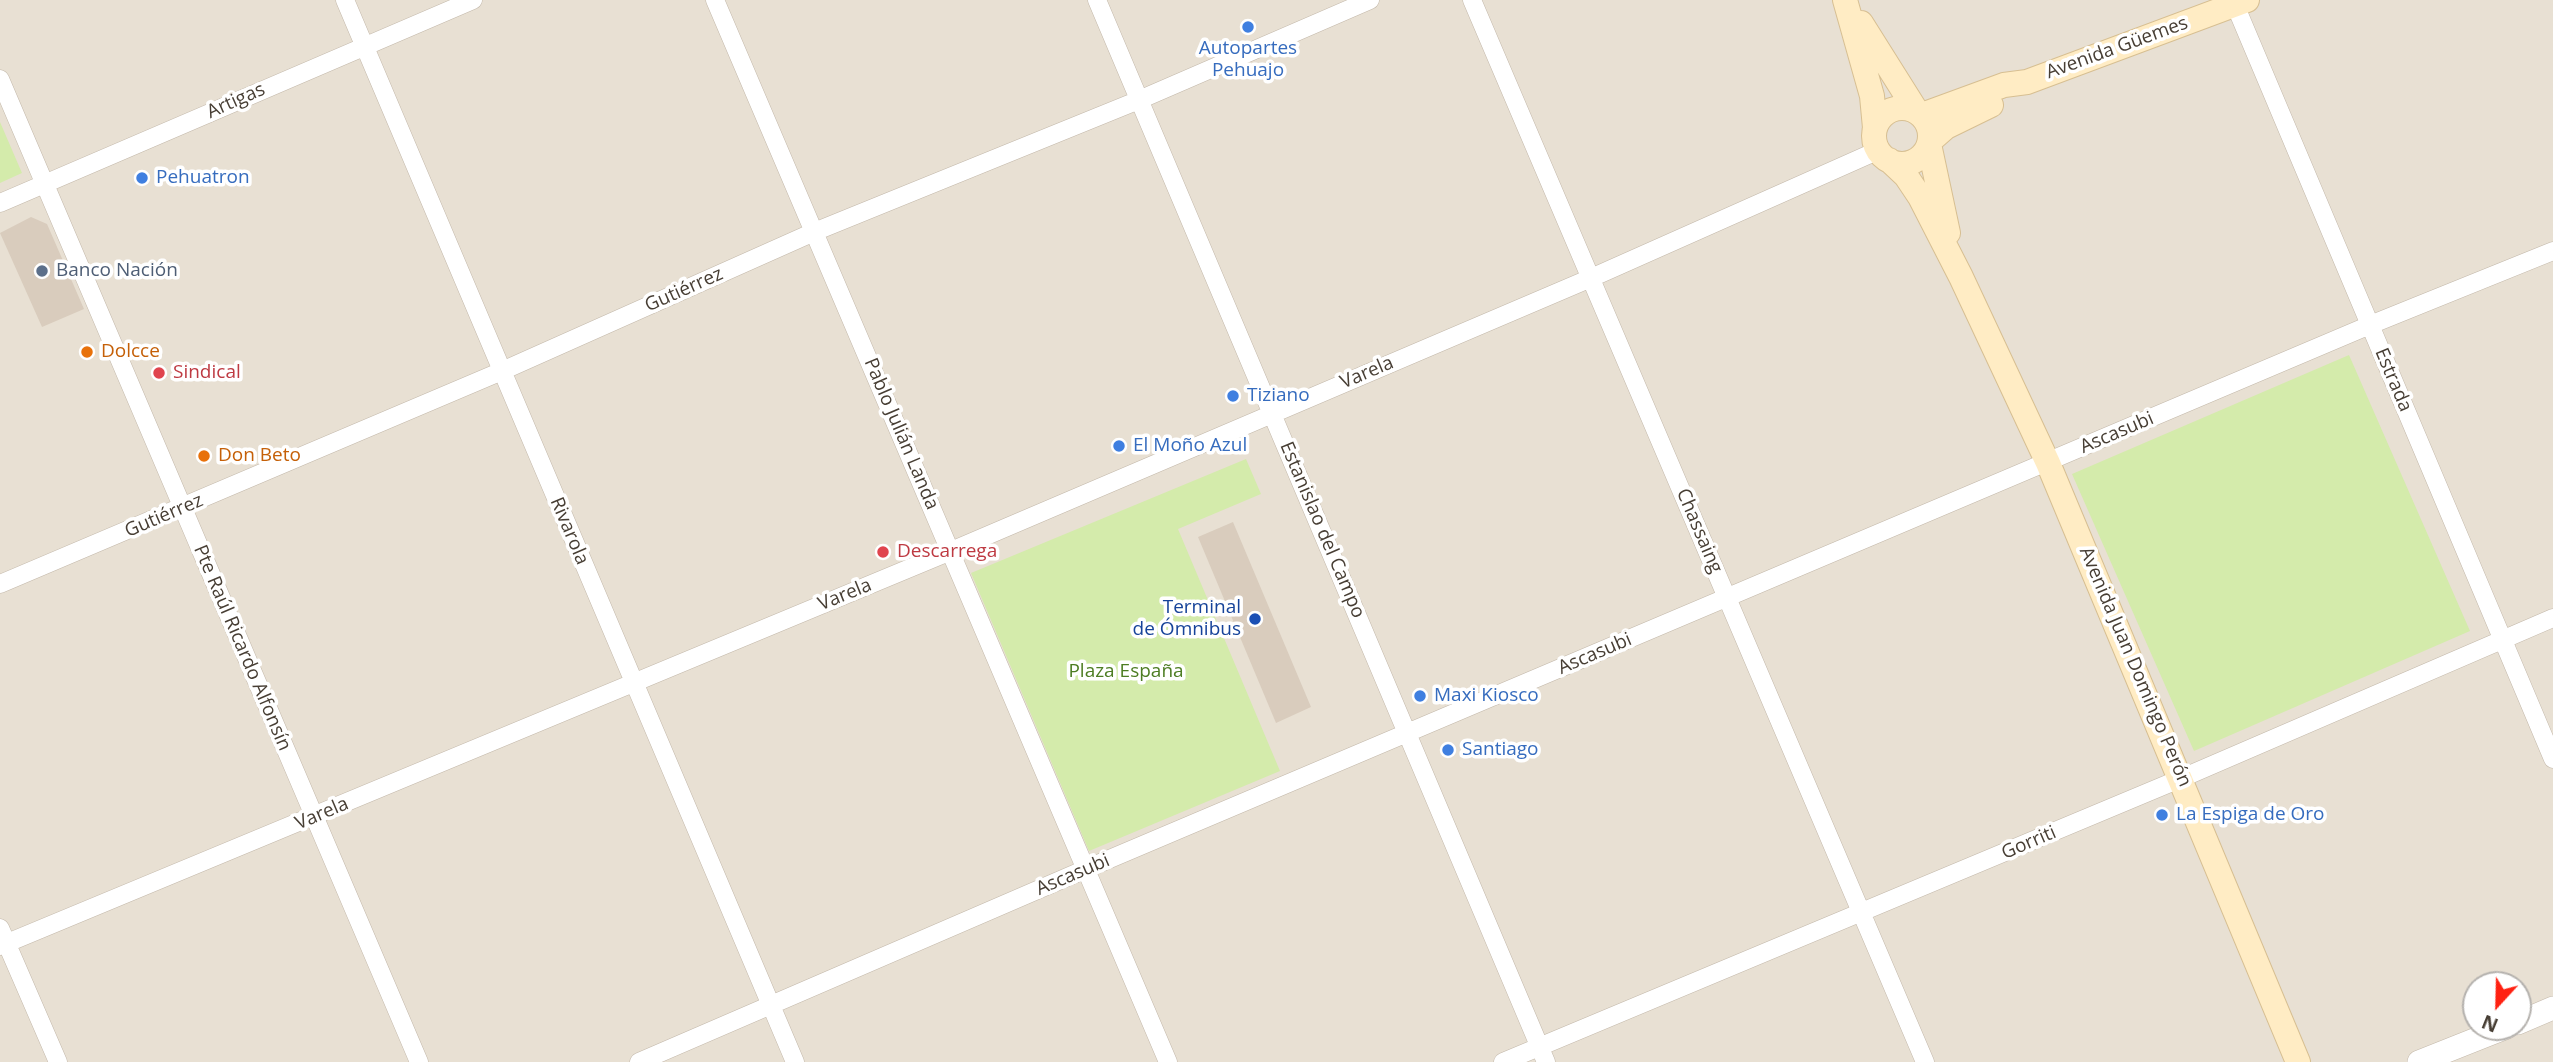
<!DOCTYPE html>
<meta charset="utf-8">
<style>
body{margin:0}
#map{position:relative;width:2553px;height:1062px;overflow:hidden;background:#f4eee5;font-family:"Open Sans",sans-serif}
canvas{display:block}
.north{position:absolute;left:2462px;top:971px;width:70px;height:70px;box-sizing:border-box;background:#fff;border:2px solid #b5b2ae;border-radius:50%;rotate:202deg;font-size:19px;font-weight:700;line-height:28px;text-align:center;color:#473e34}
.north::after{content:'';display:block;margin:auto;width:24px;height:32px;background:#ff2111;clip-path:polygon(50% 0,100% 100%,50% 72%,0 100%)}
</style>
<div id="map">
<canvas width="2553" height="1062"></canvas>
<div class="north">N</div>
</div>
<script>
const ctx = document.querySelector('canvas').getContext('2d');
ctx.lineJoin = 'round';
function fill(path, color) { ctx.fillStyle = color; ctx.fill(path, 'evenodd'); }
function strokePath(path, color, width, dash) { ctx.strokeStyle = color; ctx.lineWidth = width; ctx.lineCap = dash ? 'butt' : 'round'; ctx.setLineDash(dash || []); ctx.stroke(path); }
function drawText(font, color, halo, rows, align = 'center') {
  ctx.font = font + ' "Open Sans",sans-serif'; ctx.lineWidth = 7; ctx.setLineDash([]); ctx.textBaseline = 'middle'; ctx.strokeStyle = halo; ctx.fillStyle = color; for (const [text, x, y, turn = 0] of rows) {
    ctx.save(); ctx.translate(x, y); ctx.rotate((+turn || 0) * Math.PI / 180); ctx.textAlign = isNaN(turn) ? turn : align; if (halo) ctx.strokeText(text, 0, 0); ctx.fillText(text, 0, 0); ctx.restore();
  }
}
fill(new Path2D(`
 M0 0H2553V1062H0ZM2476 985H2518V1027H2476Z`), '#e8e0d3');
fill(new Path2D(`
 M0 122 22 173 0 183Z
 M2349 355 2470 631 2194 751 2072 474Z
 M1246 459 1261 494 1178 529 1280 771 1089 851 971 573Z`), '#d4ebab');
fill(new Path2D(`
 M31 217 47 224 84 309 42 327 0 233Z
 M1233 522 1311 707 1276 723 1198 537Z`), '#d9ccbd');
const minor = new Path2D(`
 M345 0 795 1062
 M715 0 1168 1062
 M1097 0 1546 1062
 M1472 0 1925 1062
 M2233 0 2553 759
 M0 79 419 1062
 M0 203 473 0
 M0 584 502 371 814 232 1139 100 1370 0
 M0 928 58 1062
 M0 946 951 551 1591 278 1879 150
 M639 1062 1086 869 2370 325 2553 251
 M1503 1062 2182 778 2553 618`);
const tertiary = new Path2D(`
 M2518 1023 2553 1008
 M2419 1062 2507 1027`);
const secondary = new Path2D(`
 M1845 0 1872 96 1875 128
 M1861 23 1917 112
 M1874 136a28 28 0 1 1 56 0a28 28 0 1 1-56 0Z
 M1922 115 2004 85 2027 82 2247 0
 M1930 141 1946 127 1991 105
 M1929 144 1948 233
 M1889 160 1906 176 1920 197 1961 277 2048 463 2298 1062`);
strokePath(minor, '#c3b8aa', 19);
strokePath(tertiary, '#c3b8aa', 24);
strokePath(secondary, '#d7bf92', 26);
strokePath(minor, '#fff', 18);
strokePath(tertiary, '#fff', 23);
strokePath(secondary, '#ffecc4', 24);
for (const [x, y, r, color] of [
 [1248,27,7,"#3f7fe0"],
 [142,178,7,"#3f7fe0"],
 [42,271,7,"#5c6f8a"],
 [87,352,7,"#e8710a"],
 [159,373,7,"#e0444e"],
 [1233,396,7,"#3f7fe0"],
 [1119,446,7,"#3f7fe0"],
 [204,456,7,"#e8710a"],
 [883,552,7,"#e0444e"],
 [1255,619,7,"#1a4fb4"],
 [1420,696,7,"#3f7fe0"],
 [1448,750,7,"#3f7fe0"],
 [2162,815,7,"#3f7fe0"]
]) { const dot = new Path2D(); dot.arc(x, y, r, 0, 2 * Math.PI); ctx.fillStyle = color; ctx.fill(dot); strokePath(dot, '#fff', 2.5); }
drawText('19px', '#473e34', '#fff', [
 ["Avenida Güemes",2117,48,-20],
 ["Artigas",236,101,-24],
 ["Gutiérrez",684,290,-24],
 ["Varela",1367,373,-23],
 ["Estrada",2393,380,67],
 ["Ascasubi",2117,433,-23],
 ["Pablo Julián Landa",901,434,67],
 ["Gutiérrez",164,516,-23],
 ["Estanislao del Campo",1322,530,67],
 ["Rivarola",569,531,67],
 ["Chassaing",1699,531,67],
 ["Varela",845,595,-22],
 ["Pte Raúl Ricardo Alfonsín",242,648,67],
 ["Ascasubi",1595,654,-23],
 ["Avenida Juan Domingo Perón",2135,667,67],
 ["Varela",322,814,-23],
 ["Gorriti",2029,843,-23],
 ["Ascasubi",1073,875,-23]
]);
drawText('19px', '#366cbe', '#fff', [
 ["Autopartes",1248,49,"center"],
 ["Pehuajo",1248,71,"center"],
 ["Pehuatron",156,178],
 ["Tiziano",1247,396],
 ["El Moño Azul",1133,446],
 ["Maxi Kiosco",1434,696],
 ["Santiago",1462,750],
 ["La Espiga de Oro",2176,815]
], 'left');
drawText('19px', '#4e5e75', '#fff', [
 ["Banco Nación",56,271]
], 'left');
drawText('19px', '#c56008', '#fff', [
 ["Dolcce",101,352],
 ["Don Beto",218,456]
], 'left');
drawText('19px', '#be3a42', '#fff', [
 ["Sindical",173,373],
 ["Descarrega",897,552]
], 'left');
drawText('19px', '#164399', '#fff', [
 ["Terminal",1241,608],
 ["de Ómnibus",1241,630]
], 'right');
drawText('19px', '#4d7d23', '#fff', [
 ["Plaza España",1126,672]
]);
</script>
